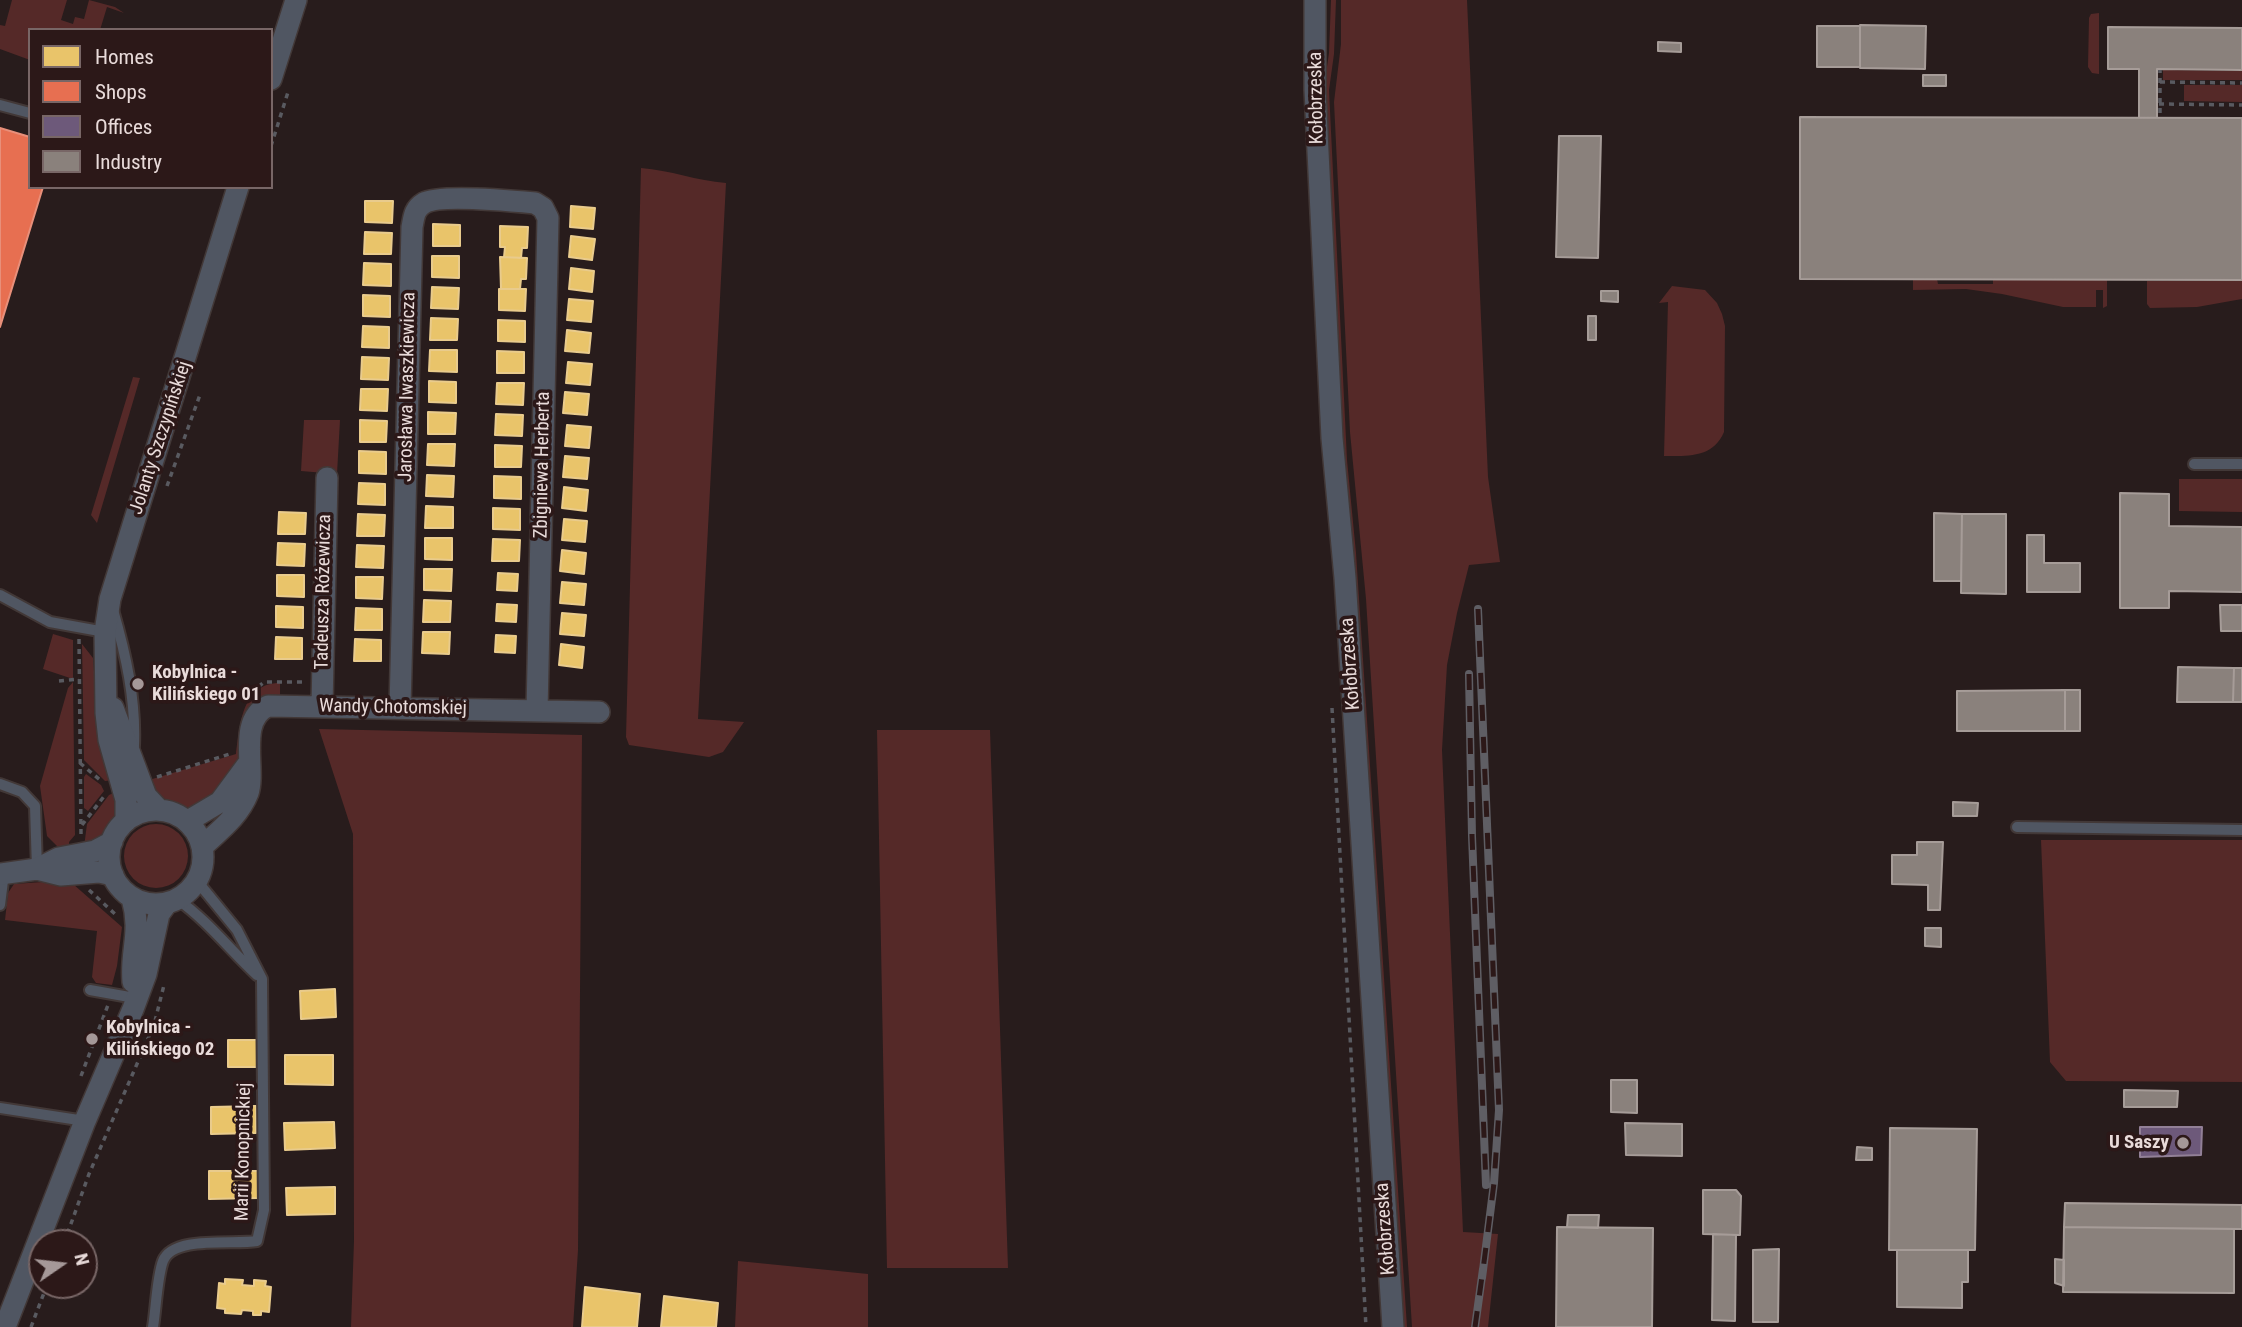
<!DOCTYPE html>
<meta charset="utf-8">
<style>
body{margin:0}
#map{position:relative;width:2242px;height:1327px;overflow:hidden;background:#281c1c;font-family:"Roboto Condensed",sans-serif}
canvas{display:block}
.legend{position:absolute;left:28px;top:28px;width:245px;height:161px;box-sizing:border-box;background:#2c1818;border:2px solid #786666;margin:0;padding:9px 12px;list-style:none;font-size:21px;color:#e9dbda}
.legend li{display:flex;align-items:center;gap:14px;height:35px}
.legend b{width:35px;border:2px solid #786666}
.north{position:absolute;left:28px;top:1229px;width:70px;height:70px;box-sizing:border-box;background:#2c1818;border:2px solid #786666;border-radius:50%;rotate:76deg;font-size:19px;font-weight:700;line-height:28px;text-align:center;color:#e9dbda}
.north::after{content:'';display:block;margin:auto;width:24px;height:32px;background:#a59898;clip-path:polygon(50% 0,100% 100%,50% 72%,0 100%)}
</style>
<div id="map">
<canvas width="2242" height="1327"></canvas>
<ul class="legend">
<li><b style="height:19px;background:#e9c46a"></b>Homes</li>
<li><b style="height:19px;background:#e76f51"></b>Shops</li>
<li><b style="height:19px;background:#6d597a"></b>Offices</li>
<li><b style="height:19px;background:#8a817c"></b>Industry</li>
</ul>
<div class="north">N</div>
</div>
<script>
const ctx = document.querySelector('canvas').getContext('2d');
ctx.lineJoin = 'round';
function fill(path, color) { ctx.fillStyle = color; ctx.fill(path, 'evenodd'); }
function strokePath(path, color, width, dash) { ctx.strokeStyle = color; ctx.lineWidth = width; ctx.lineCap = dash ? 'butt' : 'round'; ctx.setLineDash(dash || []); ctx.stroke(path); }
function drawText(font, color, halo, rows, align = 'center') {
  ctx.font = font + ' "Roboto Condensed",sans-serif'; ctx.lineWidth = 7; ctx.setLineDash([]); ctx.textBaseline = 'middle'; ctx.strokeStyle = halo; ctx.fillStyle = color; for (const [text, x, y, turn = 0] of rows) {
    ctx.save(); ctx.translate(x, y); ctx.rotate((+turn || 0) * Math.PI / 180); ctx.textAlign = isNaN(turn) ? turn : align; if (halo) ctx.strokeText(text, 0, 0); ctx.fillText(text, 0, 0); ctx.restore();
  }
}
fill(new Path2D(`
 M12 0H67L61 20 73 24 75 17 84 19 89 0 115 7 124 13 107 7 100 30H30V60L0 49V25L5 26Z
 M1331 0H1336L1334 54 1329 90 1347 460 1356 553 1407 1327H1402L1345 492 1324 88 1329 53Z
 M1341 0H1467L1488 477 1500 562 1469 565 1457 613 1447 665 1442 750 1463 1232 1498 1234 1488 1327H1412L1366 599 1350 432 1334 102 1341 44Z
 M2099 13V74L2092 73 2088 67 2089 18 2091 14Z
 M2163 70 2242 71V80H2163Z
 M2184 85H2242V102L2184 101Z
 M641 168C670 170 697 181 726 183L698 719 744 722 723 752 709 757 629 745 626 737Z
 M1913 279H1937L1938 284H1993V279L2107 280V306L2103 308V290H2096V307H2063L2002 294 1966 289 1913 290Z
 M2147 281H2242V299L2197 307 2150 308 2147 304Z
 M1672 286 1705 290 1717 303 1722 314 1725 326 1724 432C1713 458 1688 456 1664 456L1668 302 1659 303Z
 M133 377 140 378 97 523 91 515Z
 M304 420H340L337 474 301 471Z
 M2179 479H2242V512L2179 511Z
 M53 634 73 640V679L43 669Z
 M82 644 93 658 97 712 115 780 105 781 84 760Z
 M73 682 75 835 69 842V849L58 847 47 836 40 786 68 688Z
 M280 683V696L241 748 235 769 227 785 198 809 183 807 156 795 149 780 236 754C240 724 242 683 280 683Z
 M319 729 582 735 578 1250 573 1327H351L354 1241 353 834Z
 M877 730H990L1008 1268H887Z
 M86 774 101 785 104 791 88 811 84 808V777Z
 M118 791C119 823 112 831 84 847L87 824 109 795Z
 M124 856a32 32 0 1 1 64 0a32 32 0 1 1-64 0Z
 M2041 840H2242V1082L2066 1081 2050 1062Z
 M71 880 73 884 122 927 117 966 112 985 96 983 92 977 97 931 5 920 8 893 14 884Z
 M738 1261 868 1274V1327H735Z`), '#552928');
const homes = new Path2D(`
 M365 201H393L392 223 365 222Z
 M571 206 595 208 593 229 570 227Z
 M433 224 460 225V246H433Z
 M500 226 528 227 527 248H522L521 258 504 257 505 247H500Z
 M365 232 392 233 391 254H364Z
 M571 236 595 239 592 260 569 257Z
 M432 256H459V278L432 277Z
 M500 257 527 258 526 279H521L520 289H501Z
 M364 263 391 264V286L363 285Z
 M571 268 594 271 592 292 569 289Z
 M432 287 459 288 458 309 431 308Z
 M499 289H526L525 311 499 310Z
 M363 295 390 296V317L363 316Z
 M569 299 593 301 591 322 567 320Z
 M431 318 458 319 457 340H430Z
 M498 320 525 321V342L498 341Z
 M363 326 389 327V348L362 347Z
 M567 330 591 333 589 353 565 351Z
 M430 350H457V372L429 371Z
 M497 351 524 352V373H497Z
 M362 357 389 358 388 380 361 379Z
 M568 362 592 364 590 385 566 383Z
 M429 381 456 382V403L429 402Z
 M497 383H524L523 405 496 404Z
 M361 389H388L387 411 360 410Z
 M565 392 589 394 587 415 563 413Z
 M428 412 456 413 455 434H428Z
 M496 414 523 415 522 436 495 435Z
 M360 420 387 421 386 442H360Z
 M567 425 591 427 589 448 565 446Z
 M428 444H455L454 466 427 465Z
 M495 445 522 446 521 467H495Z
 M359 451 386 452V474L359 473Z
 M565 456 589 458 587 479 563 477Z
 M427 475 454 476 453 497 426 496Z
 M494 476 521 477V499L494 498Z
 M359 483 385 484V505L358 504Z
 M564 487 588 490 586 511 562 508Z
 M426 506 453 507V528H425Z
 M493 508 520 509V530L493 529Z
 M279 512 306 513 305 534H278Z
 M358 514 385 515 384 536H357Z
 M564 519 587 521 585 542 562 540Z
 M425 538H452V560L425 559Z
 M493 539 520 540 519 561H492Z
 M278 543 305 544 304 566 277 565Z
 M357 545 384 546 383 568 356 567Z
 M562 550 586 553 584 574 560 571Z
 M424 569H452L451 591 424 590Z
 M498 573 518 574 517 591 497 590Z
 M277 575H304V597L277 596Z
 M356 577H383L382 599 356 598Z
 M562 582 586 584 584 605 560 603Z
 M424 600 451 601 450 622H423Z
 M497 604 517 605 516 622 496 621Z
 M276 606 303 607V628L276 627Z
 M356 608 382 609V630H355Z
 M562 613 586 615 584 636 560 634Z
 M423 632H450L449 654 422 653Z
 M496 635 516 636 515 653 495 652Z
 M276 637 302 638V659H275Z
 M355 639 381 640V661H354Z
 M561 644 584 647 582 668 559 665Z
 M335 989 336 1017 301 1019 300 991Z
 M228 1040H258L259 1067H228Z
 M285 1055H333V1085L285 1084Z
 M256 1106V1133L211 1134V1107Z
 M334 1122 335 1148 285 1150 284 1123Z
 M209 1171H258V1198L209 1199Z
 M335 1187V1214L287 1215 286 1188Z
 M225 1279 243 1280 242 1285 254 1286V1280L266 1281 265 1286 271 1287 269 1312 261 1311V1315H253V1311L242 1310 241 1314 225 1313V1309L217 1308 219 1283 225 1284Z
 M585 1287 640 1294 637 1327H582Z
 M664 1296 718 1303 716 1327H661Z`);
fill(homes, '#e9c46a');
strokePath(homes, '#e9cb8c', 2);
const shops = new Path2D(`
 M0 128 30 137V187H43L0 327Z`);
fill(shops, '#e76f51');
strokePath(shops, '#e88f7a', 2);
const offices = new Path2D(`
 M2140 1127H2202L2201 1155 2140 1157Z`);
fill(offices, '#6d597a');
strokePath(offices, '#928097', 2);
const industry = new Path2D(`
 M1860 25 1926 26 1925 69 1860 68Z
 M1817 26H1860V67H1817Z
 M2108 27 2242 28V70L2157 69V118H2139V69H2108Z
 M1658 42 1681 43V52L1658 51Z
 M1923 75H1946V86H1923Z
 M1800 117 2242 118V280L1800 279Z
 M1559 136H1601L1598 258 1556 257Z
 M1601 291H1618V302L1601 301Z
 M1588 316H1596V340H1588Z
 M2120 493 2169 494V526L2242 527V592L2169 591V608H2120Z
 M1934 513 1962 514 1961 581H1934Z
 M1962 514H2006V594L1961 593Z
 M2027 535H2044V563H2080V592H2027Z
 M2220 605H2242V631H2221Z
 M2178 667 2234 668 2233 702H2177Z
 M2234 668H2242V702H2233Z
 M2065 690H2080V731H2065Z
 M2065 690V731H1957V691Z
 M1953 802 1978 803 1977 816H1953Z
 M1917 842H1943L1940 910H1928V885L1892 884V855H1917Z
 M1925 928H1941V947L1925 946Z
 M1611 1080H1637V1113L1611 1112Z
 M2124 1090 2178 1091 2177 1107H2124Z
 M1625 1123 1682 1124V1156L1626 1155Z
 M1890 1128 1977 1129 1975 1250H1889Z
 M1857 1147 1872 1148V1160H1856Z
 M1703 1190H1736L1741 1196 1740 1235 1703 1234Z
 M2065 1203 2242 1205V1229L2064 1227Z
 M1568 1215H1599L1598 1228 1567 1227Z
 M1557 1227 1653 1228 1652 1327H1556Z
 M2064 1227 2234 1229V1293L2063 1292Z
 M1713 1234 1736 1235 1735 1321 1712 1320Z
 M1779 1249 1778 1322H1753V1250Z
 M1897 1250H1968V1282H1962V1308L1897 1307Z
 M2055 1259 2064 1260V1286L2055 1283Z`);
fill(industry, '#8a817c');
strokePath(industry, '#a69c98', 2);
const lane = new Path2D(`
 M0 105 30 113
 M2194 464H2242
 M0 595 50 622 105 632
 M113 610C126 655 136 700 134 746
 M0 784 22 792 35 806 37 869
 M2017 827 2242 830
 M177 899C208 921 230 950 257 975
 M0 905 4 873
 M90 990 135 998
 M0 1108 85 1121
 M153 1327C156 1309 157 1277 163 1261 173 1235 234 1245 257 1241L264 1210 262 979 237 930 197 881`);
const street = new Path2D(`
 M1315 0V90L1332 438 1345 578 1393 1327
 M271 79 296 0
 M322 706 327 478
 M113 708 146 796 159 810
 M400 708 412 227C414 217 414 209 424 203 440 194 514 201 535 203L543 208 548 218 537 711
 M109 857a47 47 0 1 1 94 0a47 47 0 1 1-94 0Z
 M126 821V800L109 740 106 713 105 632 110 599 238 187
 M188 821 220 802 248 764
 M202 847C220 830 239 816 248 793 256 769 237 720 268 706L599 712
 M37 869 61 875 99 872 113 875
 M0 874 37 869 59 858 95 851 112 842
 M132 898C142 933 130 950 133 982
 M5 1327 85 1121 133 1009 146 974 159 914 167 903`);
strokePath(lane, '#423837', 14);
strokePath(street, '#423837', 24);
strokePath(new Path2D(`
 M2160 82 2242 83
 M2159 104 2242 105
 M2160 113V70
 M271 146 289 89
 M167 486 201 392
 M79 639 81 834
 M59 681 79 679
 M251 693 264 682H305
 M1332 708 1366 1327
 M80 763 100 780
 M157 777 233 753
 M82 825 105 795
 M89 890 115 914
 M81 1076 108 1005
 M64 1243 89 1174 154 1025 164 985
 M31 1327 47 1285`), '#595a60', 3.5, [5, 5]);
strokePath(lane, '#505662', 10);
strokePath(street, '#505662', 21);
const rail = new Path2D(`
 M1478 609 1499 1110 1494 1183 1482 1278
 M1469 674 1472 836 1486 1185
 M1475 1327 1483 1269`);
strokePath(rail, '#5f5e64', 8);
strokePath(rail, '#2c1818', 5, [16]);
for (const [x, y, r, color] of [
 [138,684,7,"#a59898"],
 [92,1039,7,"#a59898"],
 [2183,1143,7,"#a59898"]
]) { const dot = new Path2D(); dot.arc(x, y, r, 0, 2 * Math.PI); ctx.fillStyle = color; ctx.fill(dot); strokePath(dot, '#2c1818', 2.5); }
drawText('19px', '#e9dbda', '#2c1818', [
 ["Kołobrzeska",1317,98,-91],
 ["Jarosława Iwaszkiewicza",408,387,-89],
 ["Jolanty Szczypińskiej",161,438,-72],
 ["Zbigniewa Herberta",543,465,-89],
 ["Tadeusza Różewicza",324,592,-89],
 ["Kołobrzeska",1351,664,-94],
 ["Wandy Chotomskiej",393,708,1],
 ["Marii Konopnickiej",244,1152,-89],
 ["Kołobrzeska",1386,1229,-94]
]);
drawText('bold 19px', '#e9dbda', '#2c1818', [
 ["Kobylnica -",152,673],
 ["Kilińskiego 01",152,695],
 ["Kobylnica -",106,1028],
 ["Kilińskiego 02",106,1050],
 ["U Saszy",2169,1143,"right"]
], 'left');
</script>
